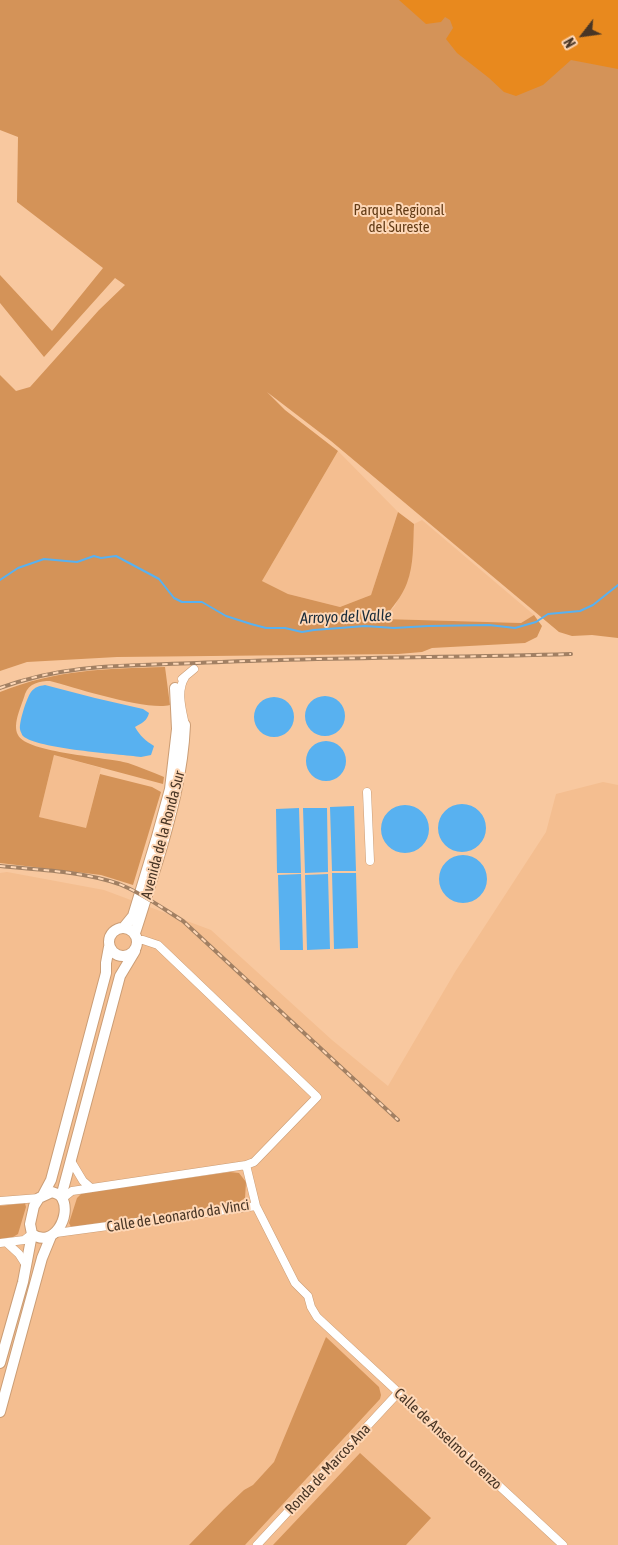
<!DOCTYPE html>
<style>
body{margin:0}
#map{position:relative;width:618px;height:1545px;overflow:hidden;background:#f8c89f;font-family:"Asap Condensed",sans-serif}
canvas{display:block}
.north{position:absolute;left:558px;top:10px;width:50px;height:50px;-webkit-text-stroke:4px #fed7b6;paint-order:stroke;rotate:240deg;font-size:14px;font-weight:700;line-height:20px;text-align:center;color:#483525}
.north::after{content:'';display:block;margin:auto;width:18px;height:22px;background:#483525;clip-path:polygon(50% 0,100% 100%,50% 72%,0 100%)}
</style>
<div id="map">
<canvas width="618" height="1545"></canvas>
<div class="north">N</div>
</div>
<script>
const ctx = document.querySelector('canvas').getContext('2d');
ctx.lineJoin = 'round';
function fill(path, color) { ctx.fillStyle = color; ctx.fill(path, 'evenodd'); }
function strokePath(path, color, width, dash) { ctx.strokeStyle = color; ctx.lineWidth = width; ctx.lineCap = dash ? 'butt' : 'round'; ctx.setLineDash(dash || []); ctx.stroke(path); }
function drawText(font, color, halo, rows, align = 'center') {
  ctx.font = font + ' "Asap Condensed",sans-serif'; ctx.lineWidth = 4; ctx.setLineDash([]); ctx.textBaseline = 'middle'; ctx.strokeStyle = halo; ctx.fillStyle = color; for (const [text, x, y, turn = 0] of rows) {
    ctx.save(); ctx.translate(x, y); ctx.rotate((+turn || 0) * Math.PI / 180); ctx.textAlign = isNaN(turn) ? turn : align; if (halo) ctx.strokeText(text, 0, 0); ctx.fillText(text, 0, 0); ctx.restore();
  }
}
fill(new Path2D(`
 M338 451 398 512 371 595 340 607 288 594 262 581Z
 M422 520 534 615 521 623 383 619 395 606 410 571 414 524Z
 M54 755 101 768 86 829 39 817Z
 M603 782 618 785V1545H0V873L7 872 104 890 211 930 332 1040 388 1086 455 972 546 832 556 794Z`), '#f4be90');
fill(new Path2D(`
 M0 0H618V638L592 635 572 636 559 632 331 441 267 392 285 410 338 451 262 581 288 594 340 607 371 595 398 512 414 524C413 543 414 565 407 583 402 597 392 607 384 619L521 623 534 615 542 626 537 637 525 643 432 648 422 652 398 654 117 657 27 662 0 671V375L16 391 30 387 99 310 125 285 115 278 44 357 0 303V275L52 331 103 268 17 202 18 137 0 130Z
 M165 667 170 705C147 711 76 688 50 681 40 681 29 683 25 694 22 705 12 724 18 735 27 753 107 757 128 763 140 767 152 772 164 777L163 784 54 755 39 817 86 828 100 774 152 787 161 792 133 885 101 875 0 863V692C58 669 104 669 165 667Z
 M230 1172 239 1173 246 1182 245 1198 236 1204 71 1227 69 1223 77 1198 82 1193Z
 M25 1203 26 1207 18 1234 13 1237 0 1239V1206Z
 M326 1337 379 1387 381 1395 380 1399 245 1545H189L224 1509 244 1490 253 1485 274 1462Z
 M360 1453 431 1518 406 1545H273Z`), '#d49358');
fill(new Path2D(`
 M399 0H618V69L571 60 543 85 516 96 504 92 489 78 457 53 446 39 453 28 450 20 445 17 441 22 426 24Z`), '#e8891e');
fill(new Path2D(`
 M45 685 95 698 143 709 149 713C147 721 142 723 135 727 140 736 146 741 154 746L151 755 141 757C119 754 37 749 23 736 22 735 20 730 20 729 19 722 27 697 31 692 35 687 39 686 45 685Z
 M305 716a20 20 0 1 1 40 0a20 20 0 1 1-40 0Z
 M254 717a20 20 0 1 1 40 0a20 20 0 1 1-40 0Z
 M306 761a20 20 0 1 1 40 0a20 20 0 1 1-40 0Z
 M438 828a24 24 0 1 1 48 0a24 24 0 1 1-48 0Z
 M381 829a24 24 0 1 1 48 0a24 24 0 1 1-48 0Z
 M354 806 356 871H332L330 807Z
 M299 808 301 873H277L276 809Z
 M303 808H327L328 872 305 873Z
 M439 879a24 24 0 1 1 48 0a24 24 0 1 1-48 0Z
 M332 873H356L358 948 334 949Z
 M301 874 303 950H280L278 875Z
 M328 874 330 949 307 950 305 875Z`), '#58b1f0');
strokePath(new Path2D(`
 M0 580 18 568 44 559 77 562 94 556 101 558 116 556 159 579 174 598 182 602H202L226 616 251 624 266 628H285L302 632 314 630 365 626 394 628 428 626 489 625 515 628 536 622 548 614 580 611 593 605 618 585`), '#58b1f0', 2);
const minor = new Path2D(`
 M182 679 194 669
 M185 725C182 710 176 691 185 677
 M367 792 370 861
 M71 1161 83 1181 91 1188
 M62 1199 72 1191 246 1165 254 1162 317 1097 158 945 143 940H137
 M0 1201 39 1198
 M256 1206 295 1283 308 1296 311 1307 317 1317 563 1545
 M56 1233 256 1206 246 1165
 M0 1243 24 1240 32 1234
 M7 1243 19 1254 26 1265
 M257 1545 398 1393`);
const major = new Path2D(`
 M124 927 133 916 156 840 170 789 177 729 175 688
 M109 942a14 14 0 1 1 28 0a14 14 0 1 1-28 0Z
 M135 933C143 909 150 885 158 860 171 816 183 772 185 725
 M43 1195 51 1180 106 973V963L109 947
 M61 1197 120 976 135 951
 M0 1363 23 1282 32 1234 30 1224 34 1206 39 1198 52 1192C55 1193 60 1194 62 1198 72 1216 53 1249 32 1234
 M0 1412 42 1258 51 1236`);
strokePath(minor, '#cb9d75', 9);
strokePath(major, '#cb9d75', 12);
strokePath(minor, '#fff', 8);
strokePath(major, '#fff', 10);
const rail = new Path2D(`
 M0 688C67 663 128 666 197 663 322 657 447 658 571 654
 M0 866C39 870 81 871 119 884 142 893 162 908 183 921L398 1120`);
strokePath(rail, '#a28063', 4);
strokePath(rail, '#fed7b6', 2, [5.5]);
drawText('15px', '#633c16', '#fed7b6', [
 ["Parque Regional",399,210],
 ["del Sureste",399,227]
]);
drawText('15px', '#483525', '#fed7b6', [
 ["Avenida de la Ronda Sur",163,835,-75],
 ["Calle de Leonardo da Vinci",178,1216,-9],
 ["Calle de Anselmo Lorenzo",448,1439,43],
 ["Ronda de Marcos Ana",328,1469,-47]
]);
drawText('italic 16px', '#182b3a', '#fed7b6', [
 ["Arroyo del Valle",346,617,-2]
]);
</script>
